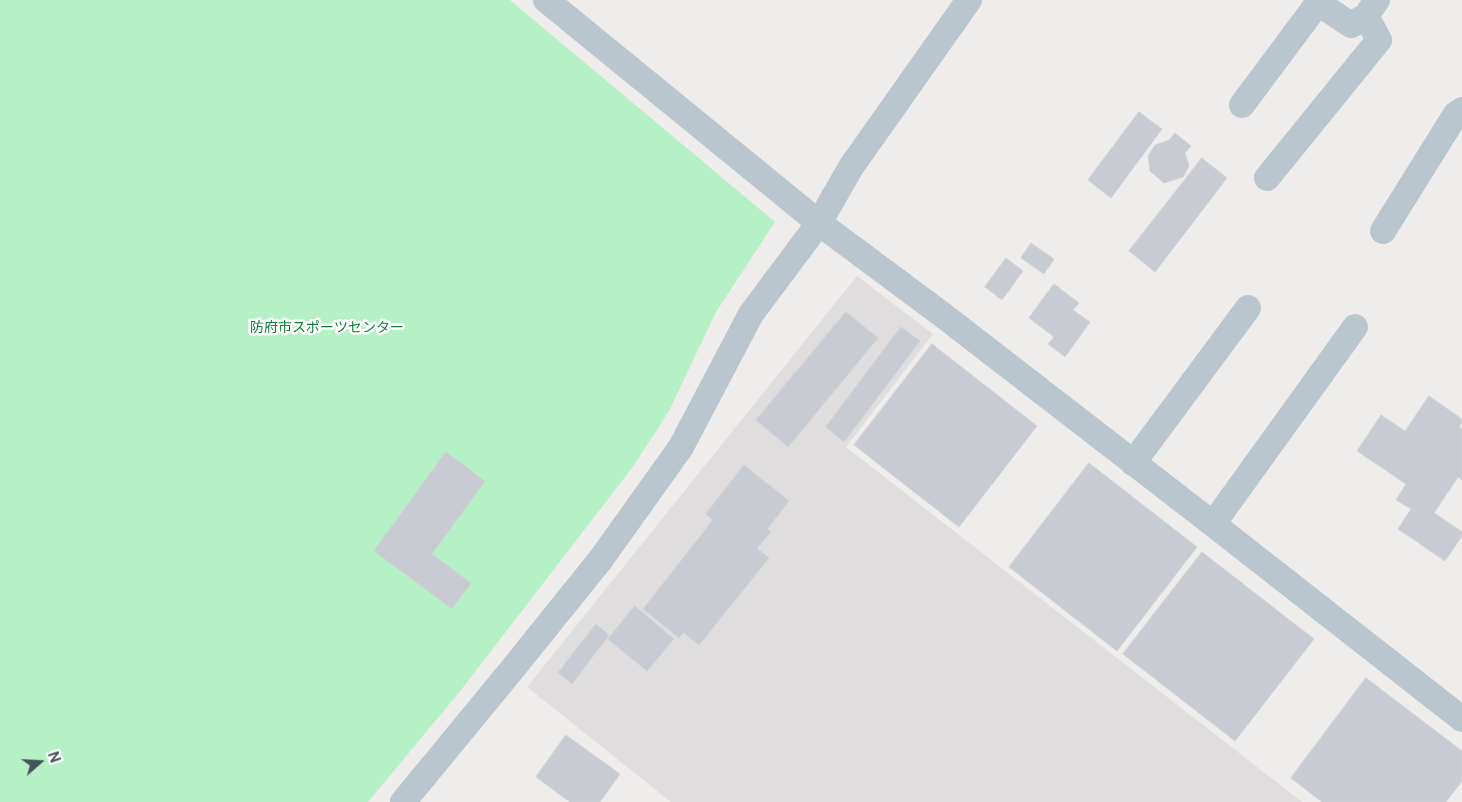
<!DOCTYPE html>
<meta charset="utf-8">
<style>
body{margin:0}
#map{position:relative;width:1462px;height:802px;overflow:hidden;background:#efecec;font-family:"Public Sans",sans-serif}
canvas{display:block}
.north{position:absolute;left:15px;top:737px;width:50px;height:50px;-webkit-text-stroke:4px #fff;paint-order:stroke;rotate:71deg;font-size:14px;font-weight:700;line-height:20px;text-align:center;color:#44525a}
.north::after{content:'';display:block;margin:auto;width:18px;height:22px;background:#44525a;clip-path:polygon(50% 0,100% 100%,50% 72%,0 100%)}
</style>
<div id="map">
<canvas width="1462" height="802"></canvas>
<div class="north">N</div>
</div>
<script>
const ctx = document.querySelector('canvas').getContext('2d');
ctx.lineJoin = 'round';
function fill(path, color) { ctx.fillStyle = color; ctx.fill(path, 'evenodd'); }
function strokePath(path, color, width, dash) { ctx.strokeStyle = color; ctx.lineWidth = width; ctx.lineCap = dash ? 'butt' : 'round'; ctx.setLineDash(dash || []); ctx.stroke(path); }
function drawText(font, color, halo, rows, align = 'center') {
  ctx.font = font + ' "Public Sans","Noto Sans JP",sans-serif'; ctx.lineWidth = 5; ctx.setLineDash([]); ctx.textBaseline = 'middle'; ctx.strokeStyle = halo; ctx.fillStyle = color; for (const [text, x, y, turn = 0] of rows) {
    ctx.save(); ctx.translate(x, y); ctx.rotate((+turn || 0) * Math.PI / 180); ctx.textAlign = isNaN(turn) ? turn : align; if (halo) ctx.strokeText(text, 0, 0); ctx.fillText(text, 0, 0); ctx.restore();
  }
}
fill(new Path2D(`
 M857 276 933 334 846 447 1302 802H671L527 687Z`), '#e0ddde');
fill(new Path2D(`
 M0 0H510L775 222 716 312 669 411 632 468 461 690 368 802H0Z`), '#b6f1c6');
const building = new Path2D(`
 M1139 112 1162 129 1111 198 1088 180Z
 M1175 133 1191 146 1185 153 1189 166 1183 177 1164 183 1150 171 1148 156 1155 145 1169 140Z
 M1202 158 1227 178 1155 272 1129 251Z
 M1031 243 1054 259 1044 274 1021 258Z
 M1006 258 1023 271 1002 300 985 287Z
 M1054 284 1079 303 1073 310 1090 322 1065 357 1048 344 1054 337 1029 318Z
 M846 312 878 338 788 447 756 420Z
 M901 327 920 341 844 442 826 427Z
 M932 344 1037 426 959 527 854 445Z
 M1429 396 1462 419V423L1459 427 1462 429V480L1458 477 1434 513 1462 532V536L1445 561 1398 529 1411 509 1396 500 1406 484 1357 451 1381 415 1405 431Z
 M446 452 485 481 432 554 471 583 452 609 374 551Z
 M1089 463 1197 547 1117 651 1009 567Z
 M744 465 789 501 767 529 771 532 757 548 769 558 699 645 683 632 679 638 643 609 713 520 706 514Z
 M1202 552 1314 639 1235 741 1123 654Z
 M635 606 674 639 647 671 608 639Z
 M596 624 609 635 572 684 558 673Z
 M1366 678 1462 751V781L1446 802H1322L1291 778Z
 M566 735 620 774 600 802H570L536 777Z`);
fill(building, '#c8ccd2');
strokePath(building, '#d0d3d8', 1);
strokePath(new Path2D(`
 M546 0 819 223 944 316 1213 524 1462 719
 M1242 105 1318 3 1351 25 1366 16 1377 0
 M1267 178 1379 40 1366 16
 M1383 231 1456 114 1462 110
 M1133 463 1248 308
 M1213 524 1355 327
 M403 802 510 672 601 559 681 447 751 314 819 223 851 167 969 0`), '#b9c6cd', 26);
drawText('14px', '#117f3b', '#fff', [
 ["防府市スポーツセンター",327,328]
]);
</script>
